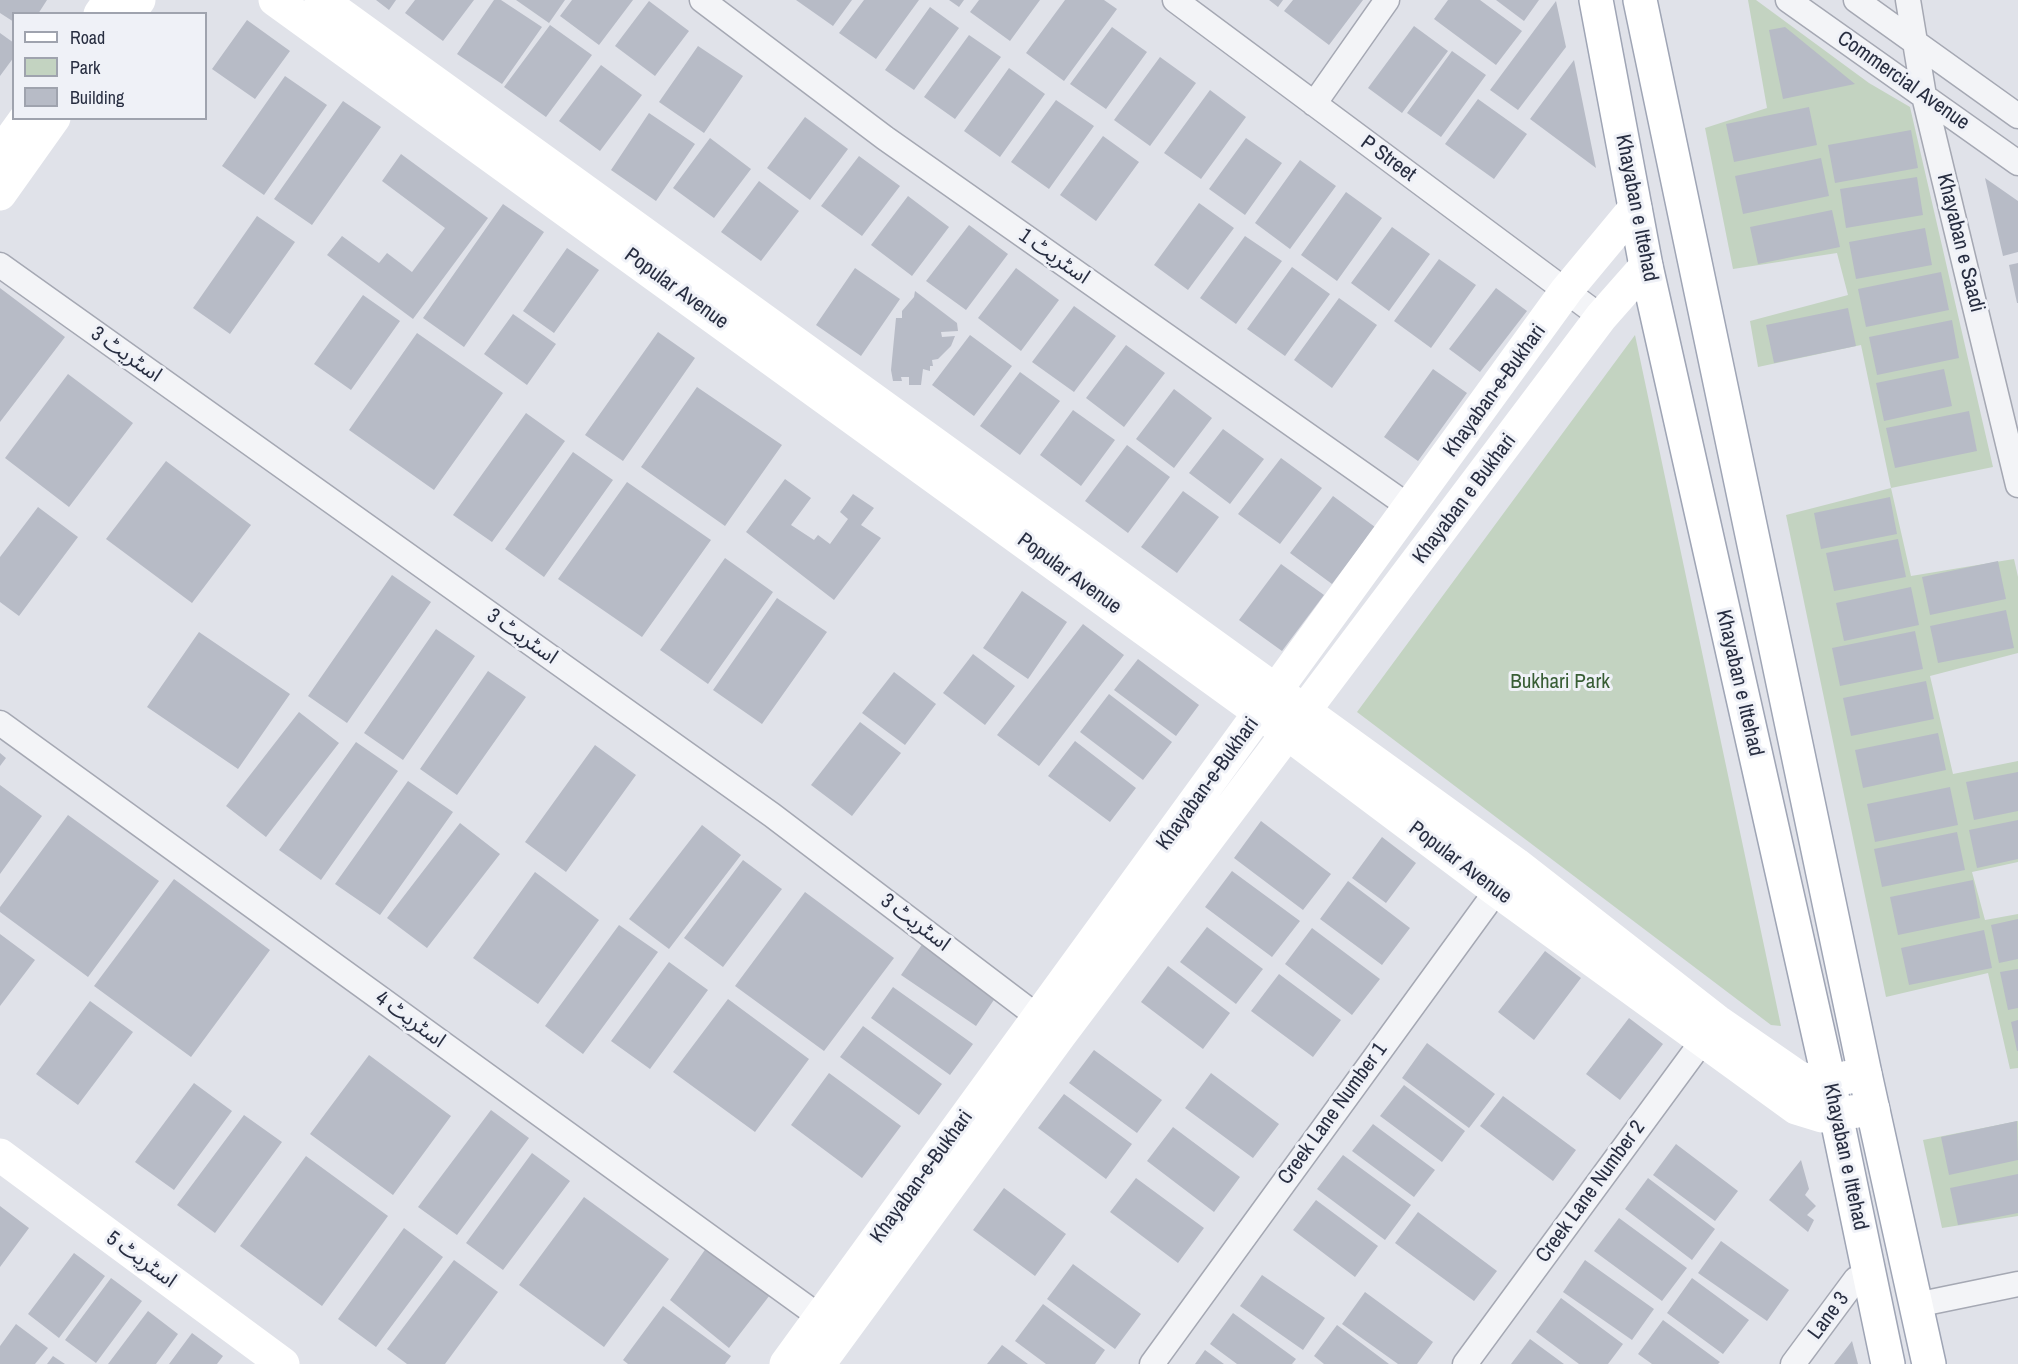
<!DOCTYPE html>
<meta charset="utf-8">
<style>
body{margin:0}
#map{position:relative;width:2018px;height:1364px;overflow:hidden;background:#e0e2e9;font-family:"Archivo Narrow",sans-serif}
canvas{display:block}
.legend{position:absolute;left:12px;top:12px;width:195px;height:108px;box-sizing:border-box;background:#eff1f7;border:2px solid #9fa3ae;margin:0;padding:8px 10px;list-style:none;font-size:18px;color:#282e41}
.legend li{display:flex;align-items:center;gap:12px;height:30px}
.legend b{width:30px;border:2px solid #9fa3ae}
</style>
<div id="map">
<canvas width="2018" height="1364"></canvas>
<ul class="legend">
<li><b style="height:8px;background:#fff"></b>Road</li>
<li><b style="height:16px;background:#c3d3c1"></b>Park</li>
<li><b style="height:16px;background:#b7bbc6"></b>Building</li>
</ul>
</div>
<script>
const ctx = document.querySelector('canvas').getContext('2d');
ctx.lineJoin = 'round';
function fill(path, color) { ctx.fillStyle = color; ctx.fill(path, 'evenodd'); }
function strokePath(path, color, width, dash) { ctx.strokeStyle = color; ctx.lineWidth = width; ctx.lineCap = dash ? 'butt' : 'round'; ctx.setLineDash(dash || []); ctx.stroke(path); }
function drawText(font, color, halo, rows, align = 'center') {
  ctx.font = font + ' "Archivo Narrow","Noto Sans Arabic",sans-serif'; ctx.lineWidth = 6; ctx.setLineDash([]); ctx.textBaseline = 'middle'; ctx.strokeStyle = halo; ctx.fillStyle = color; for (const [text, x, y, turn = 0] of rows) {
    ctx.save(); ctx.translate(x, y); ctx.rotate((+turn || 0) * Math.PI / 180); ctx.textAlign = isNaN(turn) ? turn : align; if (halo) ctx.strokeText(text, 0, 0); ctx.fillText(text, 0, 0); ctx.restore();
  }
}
fill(new Path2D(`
 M1748 0H1756L1869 83 1910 107 1993 467 1891 488 1911 576 2014 559 2018 577V653L1930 676 1953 774 2018 761V862L1972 872 1985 920 2018 914V1068L2010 1069 1988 973 1886 997 1786 515 1891 488 1861 345 1758 367 1750 321 1848 295 1837 253 1733 269 1705 128 1767 108Z
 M1635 335 1781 1026 1771 1025 1357 712Z
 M2018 1121V1216L1942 1228 1923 1140Z`), '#c3d3c1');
fill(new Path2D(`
 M0 0H47L38 14H14V22L0 13Z
 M376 0H396L389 10Z
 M415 0H474L443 41 405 13Z
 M494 0H501L542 27 502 84 457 54Z
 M516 0H565L549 23Z
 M572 0H633L599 45 560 16Z
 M796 0H852L833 26Z
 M864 0H919L876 59 839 33Z
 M949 0H964L959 7Z
 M979 0H1040L1010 41 970 12Z
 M1065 0H1104L1117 9 1064 81 1026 53Z
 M1269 0H1283L1278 7Z
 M1293 0H1363L1329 45 1284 11Z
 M1448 0H1480L1522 31 1496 65 1434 19Z
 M1496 0H1539L1524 21Z
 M649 1 689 31 655 76 615 46Z
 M1556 1 1566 47 1518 110 1490 90Z
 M930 7 959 28 914 90 885 70Z
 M247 20 290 51 255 99 212 69Z
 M550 25 592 55 546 117 504 87Z
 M1414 26 1448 51 1402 113 1368 88Z
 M1112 27 1147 52 1106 109 1070 84Z
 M1785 27 1855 84 1783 99 1769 30Z
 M0 33 14 43V57L0 76Z
 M969 35 1001 57 955 119 924 97Z
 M698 46 743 76 704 133 659 102Z
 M1452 51 1486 75 1441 137 1407 113Z
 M1160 57 1196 83 1150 146 1114 120Z
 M1574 60 1596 168 1530 119Z
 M601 65 642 95 600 151 559 121Z
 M1009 68 1045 94 1000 157 964 131Z
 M285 76 327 105 264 195 222 166Z
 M1210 90 1246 117 1201 179 1164 153Z
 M1478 99 1527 134 1494 179 1445 144Z
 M1056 100 1094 126 1049 189 1011 162Z
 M343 101 381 127 312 225 274 199Z
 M1809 107 1817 145 1734 162 1726 124Z
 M649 113 695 144 656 201 611 170Z
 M805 117 848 149 810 200 767 168Z
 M1911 130 1918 168 1835 183 1828 145Z
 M1103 136 1139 162 1096 221 1060 195Z
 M710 138 751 169 714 218 673 188Z
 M1246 138 1282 163 1245 215 1209 189Z
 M401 154 488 218 413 319 327 255 342 236 379 263 387 253 412 272 445 228 382 181Z
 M859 156 900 186 862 236 821 206Z
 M1821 158 1829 196 1743 214 1735 176Z
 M1300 160 1336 186 1290 249 1255 223Z
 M1917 177 1923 215 1846 228 1840 189Z
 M1985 178 2018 201V252L2003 256Z
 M759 181 799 211 761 261 721 232Z
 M1346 192 1382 218 1337 281 1301 255Z
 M908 196 949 227 912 276 871 245Z
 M1199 203 1234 228 1188 290 1154 265Z
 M503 204 544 232 464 347 423 318Z
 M1832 210 1840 247 1758 264 1750 227Z
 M257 216 295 242 230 334 193 308Z
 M969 225 1008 254 966 310 926 281Z
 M1392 227 1430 254 1389 311 1351 283Z
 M1925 228 1932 265 1856 279 1849 242Z
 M1245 236 1282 261 1236 324 1200 298Z
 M567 248 599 270 554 333 523 311Z
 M1439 259 1476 285 1431 348 1394 321Z
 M2018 263V303H2017L2009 265Z
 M1292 267 1330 294 1285 356 1247 329Z
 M855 268 900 299 861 356 816 325Z
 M1016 268 1059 300 1021 351 978 318Z
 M1941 272 1949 310 1866 327 1858 289Z
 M0 288 65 337 0 422Z
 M1496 288 1527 311 1480 372 1449 349Z
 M915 291 957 323 958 331 941 332 942 337 955 336 951 346 938 359 932 360 933 366H930V371L923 369 921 385H909V377H901L902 381H893L891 370 896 318H902V311L914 297Z
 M363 295 400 321 351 390 314 364Z
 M1339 298 1377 325 1332 388 1294 360Z
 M1074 306 1116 336 1074 392 1032 362Z
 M1848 308 1856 346 1774 363 1766 325Z
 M513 314 556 344 527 385 484 354Z
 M1952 320 1959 358 1877 375 1869 337Z
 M658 332 695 358 623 461 585 435Z
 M417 333 503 393 434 490 349 430Z
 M970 335 1012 366 974 416 932 385Z
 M1126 345 1165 373 1124 427 1086 398Z
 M1433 369 1467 393 1418 461 1384 437Z
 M1944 369 1952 406 1884 421 1876 383Z
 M1020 372 1060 401 1020 455 980 426Z
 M68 374 133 423 69 507 5 458Z
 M697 387 782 445 725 526 641 467Z
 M1174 389 1212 418 1174 468 1136 439Z
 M1073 410 1115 440 1081 486 1040 455Z
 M1969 411 1977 451 1895 468 1886 428Z
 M526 413 565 441 492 542 453 515Z
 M1223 429 1264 459 1230 504 1189 473Z
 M1127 445 1170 477 1128 533 1085 501Z
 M573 452 613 480 544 577 505 549Z
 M1281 458 1322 488 1280 544 1238 514Z
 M166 461 251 525 192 603 106 539Z
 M785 479 811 498 791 525 814 540 818 535 830 544 848 519 840 512 853 494 874 508 861 525 881 538 834 600 746 532Z
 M627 482 711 540 642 637 558 579Z
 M1183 491 1219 517 1177 573 1141 547Z
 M1333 496 1375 527 1332 584 1290 553Z
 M1890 497 1897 534 1821 549 1814 513Z
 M38 507 78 537 19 616 0 602V557Z
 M1898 539 1906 577 1834 591 1826 553Z
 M725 558 773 592 708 684 660 650Z
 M1998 561 2006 599 1930 615 1922 577Z
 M1281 564 1324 595 1282 651 1239 620Z
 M392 575 431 602 347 723 308 696Z
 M1911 587 1919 625 1844 641 1836 603Z
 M1022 591 1067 622 1028 679 983 648Z
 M777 598 827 632 762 724 713 690Z
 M2006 610 2014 648 1938 663 1930 626Z
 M1083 624 1124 655 1039 766 997 735Z
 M436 629 475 656 403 760 364 733Z
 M1915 631 1923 669 1840 686 1832 648Z
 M199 632 290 694 238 769 147 707Z
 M973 654 1015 686 985 725 943 693Z
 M1138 659 1199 705 1176 736 1114 690Z
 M488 671 526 697 457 795 420 769Z
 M894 672 936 704 905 745 862 713Z
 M1926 681 1934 719 1851 736 1843 698Z
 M1109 694 1172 742 1143 780 1080 732Z
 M299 712 339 743 266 837 226 806Z
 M860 722 901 753 852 816 811 785Z
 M1938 733 1946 770 1863 788 1855 750Z
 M1075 741 1136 788 1110 822 1048 776Z
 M356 742 398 771 321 880 279 850Z
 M595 745 636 775 566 872 525 842Z
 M0 753 6 758 0 766Z
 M2018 772V811L1974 820 1966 782Z
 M408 781 453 812 380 915 335 884Z
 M0 785 42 816 0 874Z
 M1950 787 1958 825 1875 842 1867 804Z
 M68 815 159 881 88 977 0 912V907Z
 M2018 820V859L1977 868 1969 830Z
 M1261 821 1331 874 1303 910 1234 858Z
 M460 823 500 854 427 948 387 918Z
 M702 825 741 855 669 949 629 919Z
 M1957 832 1965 870 1882 887 1874 849Z
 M1382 837 1416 863 1386 903 1352 878Z
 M743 860 782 889 723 967 684 938Z
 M1232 871 1300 921 1272 957 1205 907Z
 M535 872 599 920 538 1004 473 958Z
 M174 879 270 950 191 1057 94 986Z
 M1973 880 1980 918 1898 935 1890 897Z
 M1348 881 1410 928 1382 965 1320 919Z
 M805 892 894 958 824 1051 735 986Z
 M2018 919V959L1999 963 1991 925Z
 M619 925 658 952 583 1054 545 1026Z
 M1207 927 1263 969 1236 1004 1180 962Z
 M1312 928 1380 979 1352 1015 1285 964Z
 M1984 930 1992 968 1909 985 1901 948Z
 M0 934 35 960 0 1006Z
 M923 943 998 994 976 1026 901 975Z
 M1545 951 1581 978 1534 1040 1498 1012Z
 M669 962 708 990 650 1069 611 1041Z
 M1168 966 1230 1013 1203 1049 1141 1002Z
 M2018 969V1008L2008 1010 2000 972Z
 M1279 974 1341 1020 1313 1057 1251 1011Z
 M893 987 973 1044 950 1075 871 1018Z
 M728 999 809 1059 755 1132 673 1072Z
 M90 1001 133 1032 78 1105 36 1074Z
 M1629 1018 1663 1044 1620 1100 1586 1074Z
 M2018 1020V1051H2017L2011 1022Z
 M863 1026 942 1084 919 1115 840 1057Z
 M1427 1043 1495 1094 1469 1128 1402 1078Z
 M1094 1050 1162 1100 1137 1133 1069 1083Z
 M369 1055 451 1116 393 1195 310 1134Z
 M829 1073 901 1126 862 1178 791 1125Z
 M1211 1073 1279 1124 1253 1158 1185 1108Z
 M194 1083 232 1111 174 1190 135 1162Z
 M1404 1085 1465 1131 1442 1162 1380 1116Z
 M1064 1094 1132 1144 1106 1179 1038 1128Z
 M1503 1096 1576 1150 1553 1181 1480 1126Z
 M491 1110 529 1138 457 1235 418 1207Z
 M244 1115 282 1142 215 1233 177 1205Z
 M2017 1121 2018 1160 1949 1175 1941 1137Z
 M1373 1124 1435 1170 1414 1197 1352 1151Z
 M1173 1127 1240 1177 1214 1212 1147 1161Z
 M1676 1144 1738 1191 1715 1221 1653 1175Z
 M532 1153 570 1181 503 1270 466 1243Z
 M1343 1155 1411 1205 1385 1240 1317 1189Z
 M306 1156 388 1216 322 1306 240 1246Z
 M1801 1160 1809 1189 1805 1195 1816 1206 1807 1215 1814 1220 1808 1232 1769 1200Z
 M2018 1174V1213L1958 1225 1950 1188Z
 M1136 1178 1204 1228 1178 1263 1110 1212Z
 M1648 1178 1715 1229 1692 1260 1625 1209Z
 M1004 1188 1066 1234 1035 1276 973 1230Z
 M584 1197 669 1259 604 1347 519 1285Z
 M1316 1200 1378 1246 1355 1277 1293 1230Z
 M0 1206 29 1228 0 1267Z
 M1418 1212 1497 1271 1474 1301 1395 1243Z
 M1619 1218 1687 1268 1662 1301 1594 1251Z
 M404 1228 443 1257 376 1347 338 1319Z
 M1721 1241 1789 1290 1767 1321 1698 1273Z
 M709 1244 773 1291 729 1348 670 1300Z
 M74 1253 105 1276 59 1338 28 1314Z
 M454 1260 498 1292 445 1364H407L387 1349Z
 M1585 1260 1654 1309 1632 1340 1563 1292Z
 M1073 1264 1141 1314 1115 1349 1047 1299Z
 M1262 1275 1325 1318 1303 1350 1240 1306Z
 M111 1278 142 1301 96 1363 65 1340Z
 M1692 1278 1749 1320 1723 1354 1667 1313Z
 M1365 1292 1433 1342 1417 1364H1398L1342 1324Z
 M1561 1298 1623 1344 1608 1364H1579L1536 1332Z
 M1043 1304 1105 1350 1095 1364H1046L1015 1341Z
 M663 1306 731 1356 725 1364H628L623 1360Z
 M148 1311 178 1334 156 1364H108Z
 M1233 1313 1296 1359 1292 1364H1237L1210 1344Z
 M1663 1320 1720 1362 1718 1364H1652L1638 1354Z
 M16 1324 48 1348 35 1364H0V1346Z
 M1337 1325 1389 1364H1324L1314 1356Z
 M192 1333 223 1356 217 1364H169Z
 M1530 1339 1564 1364H1511Z
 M1852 1341 1858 1364H1834Z
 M1002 1345 1028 1364H987Z
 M1205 1350 1224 1364H1195Z
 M53 1356 65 1364H47Z`), '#b7bbc6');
const street = new Path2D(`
 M702 0 885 138 1411 508
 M1175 0 1601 317
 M1788 0 2018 163
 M1856 0 2018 116
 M1908 0 1924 96 2018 485
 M1314 104 1387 0
 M0 265 772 815 1038 1017
 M0 723 820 1317
 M1916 1305 2018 1284
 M1152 1364 1505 879
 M1465 1364 1712 1028
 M1793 1364 1856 1279 1870 1275`);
const primary = new Path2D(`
 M1596 0 1646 266 1829 1081 1888 1364
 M1640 0 1865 1074 1929 1364`);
strokePath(street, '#a5a8b3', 27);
strokePath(primary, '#9fa5b5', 36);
strokePath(street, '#f3f4f7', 24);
strokePath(new Path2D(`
 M275 0 1260 713 1496 890 1796 1108 1822 1116 1873 1109
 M321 0 1516 864 1717 1021 1798 1077C1820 1086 1842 1078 1865 1074
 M100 14 110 0
 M129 14 139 0
 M0 154 26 118
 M0 194 54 118
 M0 1155 283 1364
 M786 1364 1566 291 1635 208
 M819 1364 1060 1035 1601 317 1646 266`), '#fff', 33);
strokePath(primary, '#fff', 33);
drawText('21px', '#282e41', '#eff1f7', [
 ["Commercial Avenue",1903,81,35],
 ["P Street",1388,159,36],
 ["Khayaban e Ittehad",1636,208,79],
 ["Khayaban e Saadi",1960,243,76],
 ["اسٹریٹ 1",1054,257,35],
 ["Popular Avenue",676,289,36],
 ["اسٹریٹ 3",126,355,35],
 ["Khayaban-e-Bukhari",1495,391,-54],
 ["Khayaban e Bukhari",1465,499,-53],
 ["Popular Avenue",1069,574,36],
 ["اسٹریٹ 3",522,637,35],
 ["Khayaban e Ittehad",1739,683,77],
 ["Khayaban-e-Bukhari",1208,784,-54],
 ["Popular Avenue",1460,863,37],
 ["اسٹریٹ 3",915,923,37],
 ["اسٹریٹ 4",410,1020,36],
 ["Creek Lane Number 1",1333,1114,-54],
 ["Khayaban e Ittehad",1845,1157,78],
 ["Khayaban-e-Bukhari",922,1177,-54],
 ["Creek Lane Number 2",1591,1192,-54],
 ["اسٹریٹ 5",141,1260,36],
 ["Lane 3",1829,1316,-53]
]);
drawText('21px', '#385d35', '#eff1f7', [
 ["Bukhari Park",1560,682]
]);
</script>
